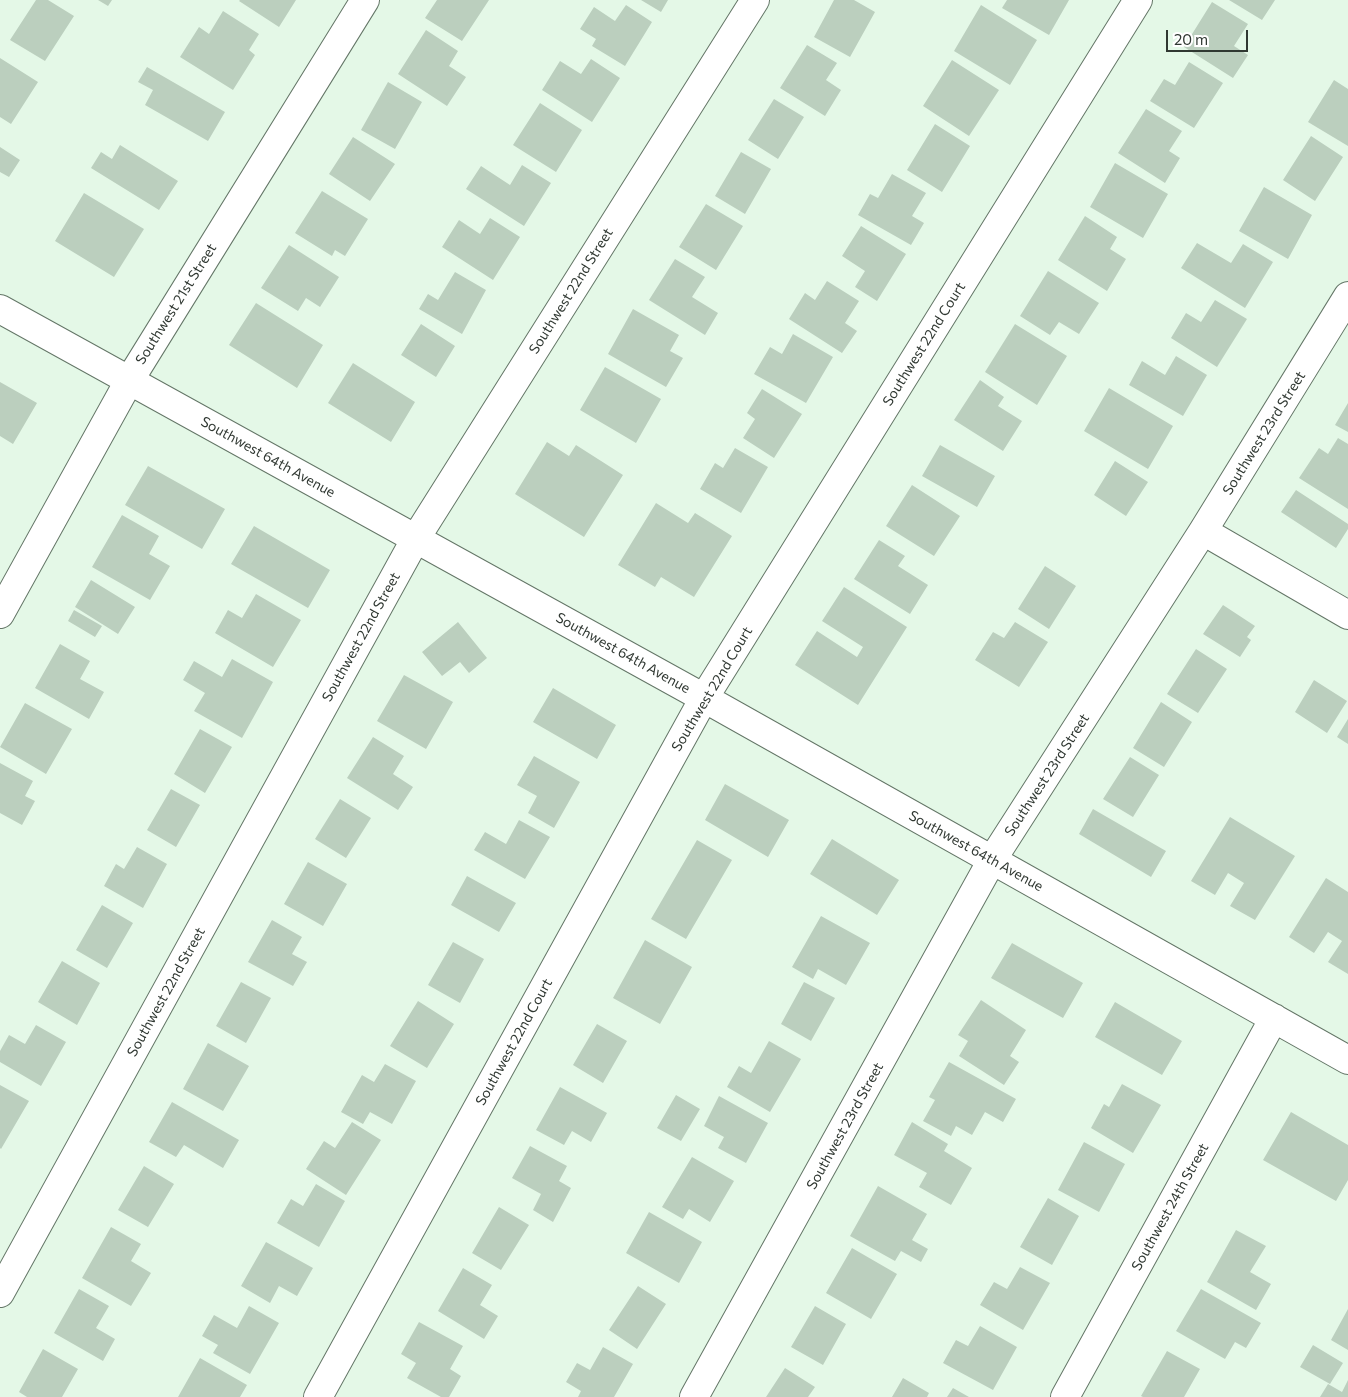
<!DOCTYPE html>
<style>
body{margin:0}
#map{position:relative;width:1348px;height:1397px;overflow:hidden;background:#e4f8e7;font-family:Commissioner,sans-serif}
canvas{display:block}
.scale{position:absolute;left:1166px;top:30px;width:82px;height:22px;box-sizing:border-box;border:2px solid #303832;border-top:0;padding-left:6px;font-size:15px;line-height:18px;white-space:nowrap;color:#303832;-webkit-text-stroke:4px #fff;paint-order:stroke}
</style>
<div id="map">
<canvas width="1348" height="1397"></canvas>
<div class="scale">20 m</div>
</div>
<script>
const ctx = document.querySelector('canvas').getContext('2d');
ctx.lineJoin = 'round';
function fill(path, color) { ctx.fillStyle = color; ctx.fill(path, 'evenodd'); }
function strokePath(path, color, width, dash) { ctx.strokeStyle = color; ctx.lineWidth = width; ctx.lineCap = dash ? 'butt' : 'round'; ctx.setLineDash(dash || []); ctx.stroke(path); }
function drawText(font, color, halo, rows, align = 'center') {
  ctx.font = font + ' Commissioner,sans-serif'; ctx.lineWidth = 5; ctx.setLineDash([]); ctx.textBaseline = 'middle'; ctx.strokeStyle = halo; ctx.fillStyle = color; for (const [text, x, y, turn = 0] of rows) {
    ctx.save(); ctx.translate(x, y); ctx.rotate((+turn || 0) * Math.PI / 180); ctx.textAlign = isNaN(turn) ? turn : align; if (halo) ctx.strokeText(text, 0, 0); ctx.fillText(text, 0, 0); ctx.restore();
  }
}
fill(new Path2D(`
 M36 0H48L74 16 45 61 10 40Z
 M98 0H112L108 6Z
 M240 0H296L279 27 239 1Z
 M437 0H489L462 41 425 18Z
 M641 0H668L661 12Z
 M834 0H854L875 12 850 57 814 37Z
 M1007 0H1069L1049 35 1002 8Z
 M1229 0H1275L1262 20Z
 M1212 2 1248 24 1234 46 1248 55 1233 78 1184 47Z
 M626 5 652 22 625 66 592 46 596 39 580 29 594 7 615 21Z
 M981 5 1037 40 1010 85 954 51Z
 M223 11 259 34 249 50 255 55 233 90 180 57 199 27 209 34Z
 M426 30 458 51 449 66 466 77 447 106 398 74Z
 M807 45 837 63 826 80 841 90 825 116 780 88Z
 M0 58 38 82 11 124 0 117Z
 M591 59 620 78 592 122 542 90 560 61 581 74Z
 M952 60 999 90 969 136 923 106Z
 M1189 62 1223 83 1194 128 1150 101 1164 79 1175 85Z
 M147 67 225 112 208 141 145 105 153 90 138 82Z
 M1334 80 1348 89V146L1308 122Z
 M388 82 422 102 395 149 361 130Z
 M774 99 804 117 778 159 748 140Z
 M540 103 582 130 556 172 513 145Z
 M1146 109 1182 131 1169 151 1180 158 1165 183 1118 153Z
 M935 124 970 146 942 192 907 170Z
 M1311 136 1343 157 1315 201 1283 180Z
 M353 137 395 164 370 201 329 174Z
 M120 145 178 181 159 210 91 168 101 152 112 159Z
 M0 147 20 160 9 177 0 172Z
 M741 152 771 169 745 214 715 196Z
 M1115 163 1168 194 1143 238 1090 207Z
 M522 165 551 183 524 226 466 189 481 166 510 185Z
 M892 174 926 193 912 216 924 223 911 245 858 215 870 194 878 198Z
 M1264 187 1312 215 1288 259 1239 231Z
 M322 191 368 219 345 256 335 250 332 256 295 233Z
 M84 193 144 229 114 277 55 241Z
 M706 204 743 226 716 270 679 247Z
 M1085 216 1117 237 1110 249 1126 259 1107 291 1058 260Z
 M490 218 520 237 493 280 442 247 459 220 480 234Z
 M861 226 906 254 877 301 855 287 865 271 842 256Z
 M1197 243 1231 263 1243 244 1273 262 1245 308 1181 268Z
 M289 245 339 277 320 307 306 298 298 311 261 288Z
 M675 259 705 277 692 297 718 313 705 335 649 300Z
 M1048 271 1099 303 1079 334 1059 322 1050 335 1020 316Z
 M455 272 486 290 462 334 419 309 428 294 438 300Z
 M827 281 859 301 845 323 857 331 842 353 789 319 805 293 815 300Z
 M1215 300 1247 319 1217 367 1171 338 1186 313 1201 322Z
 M256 303 323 345 297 388 229 345Z
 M633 309 679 335 670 351 683 358 666 387 608 354Z
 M421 324 455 346 436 377 401 355Z
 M1015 324 1067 356 1037 405 985 372Z
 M793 334 833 357 806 403 754 374 770 347 782 354Z
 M1176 356 1207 375 1183 416 1129 385 1142 361 1165 375Z
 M353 363 415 402 391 442 328 403Z
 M605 367 661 399 636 443 580 410Z
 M980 380 1004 397 998 406 1022 421 1003 451 954 420Z
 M0 382 37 403 13 444 0 436Z
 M1109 388 1173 426 1148 469 1084 431Z
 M762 389 802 414 774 458 743 438 755 419 747 413Z
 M1348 403V432L1335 425Z
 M1338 438 1348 444V509L1299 478 1319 448 1328 454Z
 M547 442 569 456 576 445 623 475 584 537 515 494Z
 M940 445 995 476 977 507 922 476Z
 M735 448 768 467 741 513 700 489 715 463 723 468Z
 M1115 461 1148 482 1126 516 1094 495Z
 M148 466 225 509 202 549 125 505Z
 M912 485 960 516 934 556 886 526Z
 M1296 490 1348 524V529L1336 548 1281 512Z
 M656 503 688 523 695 513 732 536 694 597 661 577 655 587 618 565Z
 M122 515 159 536 149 554 170 566 150 600 92 567Z
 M254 526 330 570 308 608 231 564Z
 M879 540 905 556 898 566 928 585 910 614 854 579Z
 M1045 566 1076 586 1049 629 1018 609Z
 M91 580 135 607 118 634 75 607Z
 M844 587 907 627 858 705 795 665 817 631 857 657 863 647 822 621Z
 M256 594 301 620 273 667 215 633 228 610 242 618Z
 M1223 605 1255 626 1247 637 1251 640 1240 657 1203 634Z
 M74 610 102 626 95 637 68 621Z
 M458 622 487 658 469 673 460 662 442 676 422 652Z
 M1015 622 1048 642 1019 687 975 660 993 632 1004 638Z
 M60 644 90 661 80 679 104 692 89 719 35 688Z
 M1196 649 1227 669 1198 713 1167 694Z
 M232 659 273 682 242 738 194 711 205 693 183 680 194 661 222 677Z
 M404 675 453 702 426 749 377 721Z
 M1314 680 1347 701 1327 733 1295 712Z
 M553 688 616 725 597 759 533 722Z
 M1161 702 1192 722 1164 767 1133 748Z
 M25 703 72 729 46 774 0 747Z
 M1348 719V744L1337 737Z
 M200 729 232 747 205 793 174 774Z
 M373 737 404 756 393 774 413 787 398 810 347 778Z
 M534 756 580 782 554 828 528 813 537 796 517 785Z
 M1130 757 1159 775 1133 817 1103 799Z
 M0 763 33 781 25 796 35 801 22 825 0 813Z
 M725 784 789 820 768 857 705 820Z
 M171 789 200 805 176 847 147 830Z
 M340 799 371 818 346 858 315 839Z
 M1093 809 1166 851 1151 877 1079 834Z
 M1230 817 1295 856 1255 920 1230 906 1244 883 1228 873 1215 895 1191 881Z
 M519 820 550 837 525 879 474 850 485 832 506 844Z
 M832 839 899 880 877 915 810 874Z
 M697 840 732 860 686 939 651 919Z
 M137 847 167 864 143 908 104 886 116 864 124 869Z
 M308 862 347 884 323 926 284 904Z
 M467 876 516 903 499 932 451 905Z
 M1326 878 1348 892V974L1328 962 1342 941 1328 932 1314 953 1289 937Z
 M102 905 133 923 107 968 76 950Z
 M821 916 870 943 846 985 818 969 813 979 792 967Z
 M272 920 302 937 292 954 307 962 293 986 248 962Z
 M645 940 692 967 660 1024 613 998Z
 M453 942 484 959 460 1003 428 985Z
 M1012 943 1083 983 1063 1018 991 978Z
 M62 961 100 983 77 1025 38 1002Z
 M241 982 271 998 246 1043 216 1026Z
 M804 982 835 998 811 1041 781 1024Z
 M981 1000 1026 1030 1010 1056 1019 1062 1004 1085 959 1056 968 1041 958 1035Z
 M418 1001 454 1024 427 1068 390 1046Z
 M1115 1002 1182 1041 1162 1075 1095 1037Z
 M597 1024 627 1041 603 1083 573 1065Z
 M36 1025 66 1042 41 1086 0 1062V1051L9 1035 25 1044Z
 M769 1041 801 1059 770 1112 727 1087 739 1066 751 1073Z
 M208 1043 249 1066 223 1111 183 1089Z
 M949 1062 1016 1099 1003 1122 985 1112 972 1135 956 1126 951 1136 923 1121 935 1100 929 1097Z
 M385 1064 416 1081 392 1124 370 1112 363 1124 341 1112 362 1075 374 1082Z
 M1122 1084 1161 1105 1133 1153 1091 1128 1104 1104 1109 1107Z
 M0 1085 29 1101 1 1149 0 1148Z
 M560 1087 607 1113 591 1142 572 1131 564 1145 536 1130Z
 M676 1095 700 1109 681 1141 657 1128Z
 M719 1096 768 1123 746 1163 718 1148 724 1137 704 1126Z
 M172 1102 239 1140 223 1168 184 1145 176 1157 149 1142Z
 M1291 1112 1348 1145V1180L1336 1201 1263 1160Z
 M352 1122 381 1140 346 1195 306 1169 324 1141 335 1148Z
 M912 1122 948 1144 944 1151 972 1168 951 1205 919 1187 927 1173 894 1155Z
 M1084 1142 1125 1164 1099 1212 1058 1190Z
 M530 1146 567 1166 559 1181 571 1188 553 1222 533 1210 541 1194 512 1178Z
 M692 1157 734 1181 710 1222 689 1209 683 1219 662 1207Z
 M144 1166 174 1184 148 1227 118 1210Z
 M316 1184 345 1201 319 1247 277 1223 291 1199 303 1206Z
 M878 1186 927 1214 912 1240 928 1249 921 1262 901 1251 895 1261 850 1236Z
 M1048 1198 1079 1216 1052 1265 1020 1247Z
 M499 1207 529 1225 501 1270 472 1253Z
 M649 1212 702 1242 679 1283 626 1253Z
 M111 1227 141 1244 131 1261 151 1273 131 1306 82 1278Z
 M1236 1230 1266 1246 1250 1272 1271 1284 1256 1310 1207 1282Z
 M266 1242 313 1268 297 1296 279 1286 270 1303 241 1286Z
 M852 1248 897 1274 871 1319 826 1293Z
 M1020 1267 1050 1283 1023 1330 980 1305 994 1282 1007 1289Z
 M463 1268 492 1285 480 1305 498 1316 484 1339 438 1311Z
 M638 1286 666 1304 637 1349 609 1330Z
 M79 1289 109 1306 96 1328 115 1339 103 1361 54 1333Z
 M1201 1289 1261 1323 1246 1348 1235 1342 1225 1359 1176 1331Z
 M249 1306 279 1323 250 1374 213 1353 218 1345 202 1336 214 1315 237 1328Z
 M815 1306 846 1324 823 1365 791 1347Z
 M1348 1309V1350L1331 1340Z
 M419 1322 463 1346 450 1369 461 1376 449 1397H441L407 1378 416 1363 401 1354Z
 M980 1326 1017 1347 993 1390 943 1363 956 1340 968 1346Z
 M1313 1345 1343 1363 1330 1384 1300 1367Z
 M603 1347 633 1364 614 1397H578L581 1391 566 1382 577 1363 590 1370Z
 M43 1349 78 1369 62 1397H27L19 1392Z
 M1167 1351 1200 1369 1184 1397H1143L1141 1396Z
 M200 1358 247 1385 240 1397H178Z
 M785 1368 815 1387 808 1397H766Z
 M903 1378 929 1393 927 1397H892Z
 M1348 1380V1397H1320L1328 1384 1342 1392Z
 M953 1388 969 1397H947Z`), '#bbcfbe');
const street = new Path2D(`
 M0 309 704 698 1348 1060
 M1203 531 1348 615
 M0 614 129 381 365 0
 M0 1293 416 538 755 0
 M318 1397 704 698 1138 0
 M694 1397 992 860 1203 531 1348 296
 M1065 1397 1274 1018`);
strokePath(street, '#647667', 30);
strokePath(street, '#fff', 28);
drawText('14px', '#303832', '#fff', [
 ["Southwest 22nd Street",571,291,-58],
 ["Southwest 21st Street",176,304,-58],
 ["Southwest 22nd Court",924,344,-58],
 ["Southwest 23rd Street",1264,433,-58],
 ["Southwest 64th Avenue",268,457,29],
 ["Southwest 22nd Street",361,637,-61],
 ["Southwest 64th Avenue",623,653,29],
 ["Southwest 22nd Court",712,689,-59],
 ["Southwest 23rd Street",1047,775,-57],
 ["Southwest 64th Avenue",976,851,29],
 ["Southwest 22nd Street",166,992,-61],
 ["Southwest 22nd Court",514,1042,-61],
 ["Southwest 23rd Street",845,1126,-61],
 ["Southwest 24th Street",1170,1207,-61]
]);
</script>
